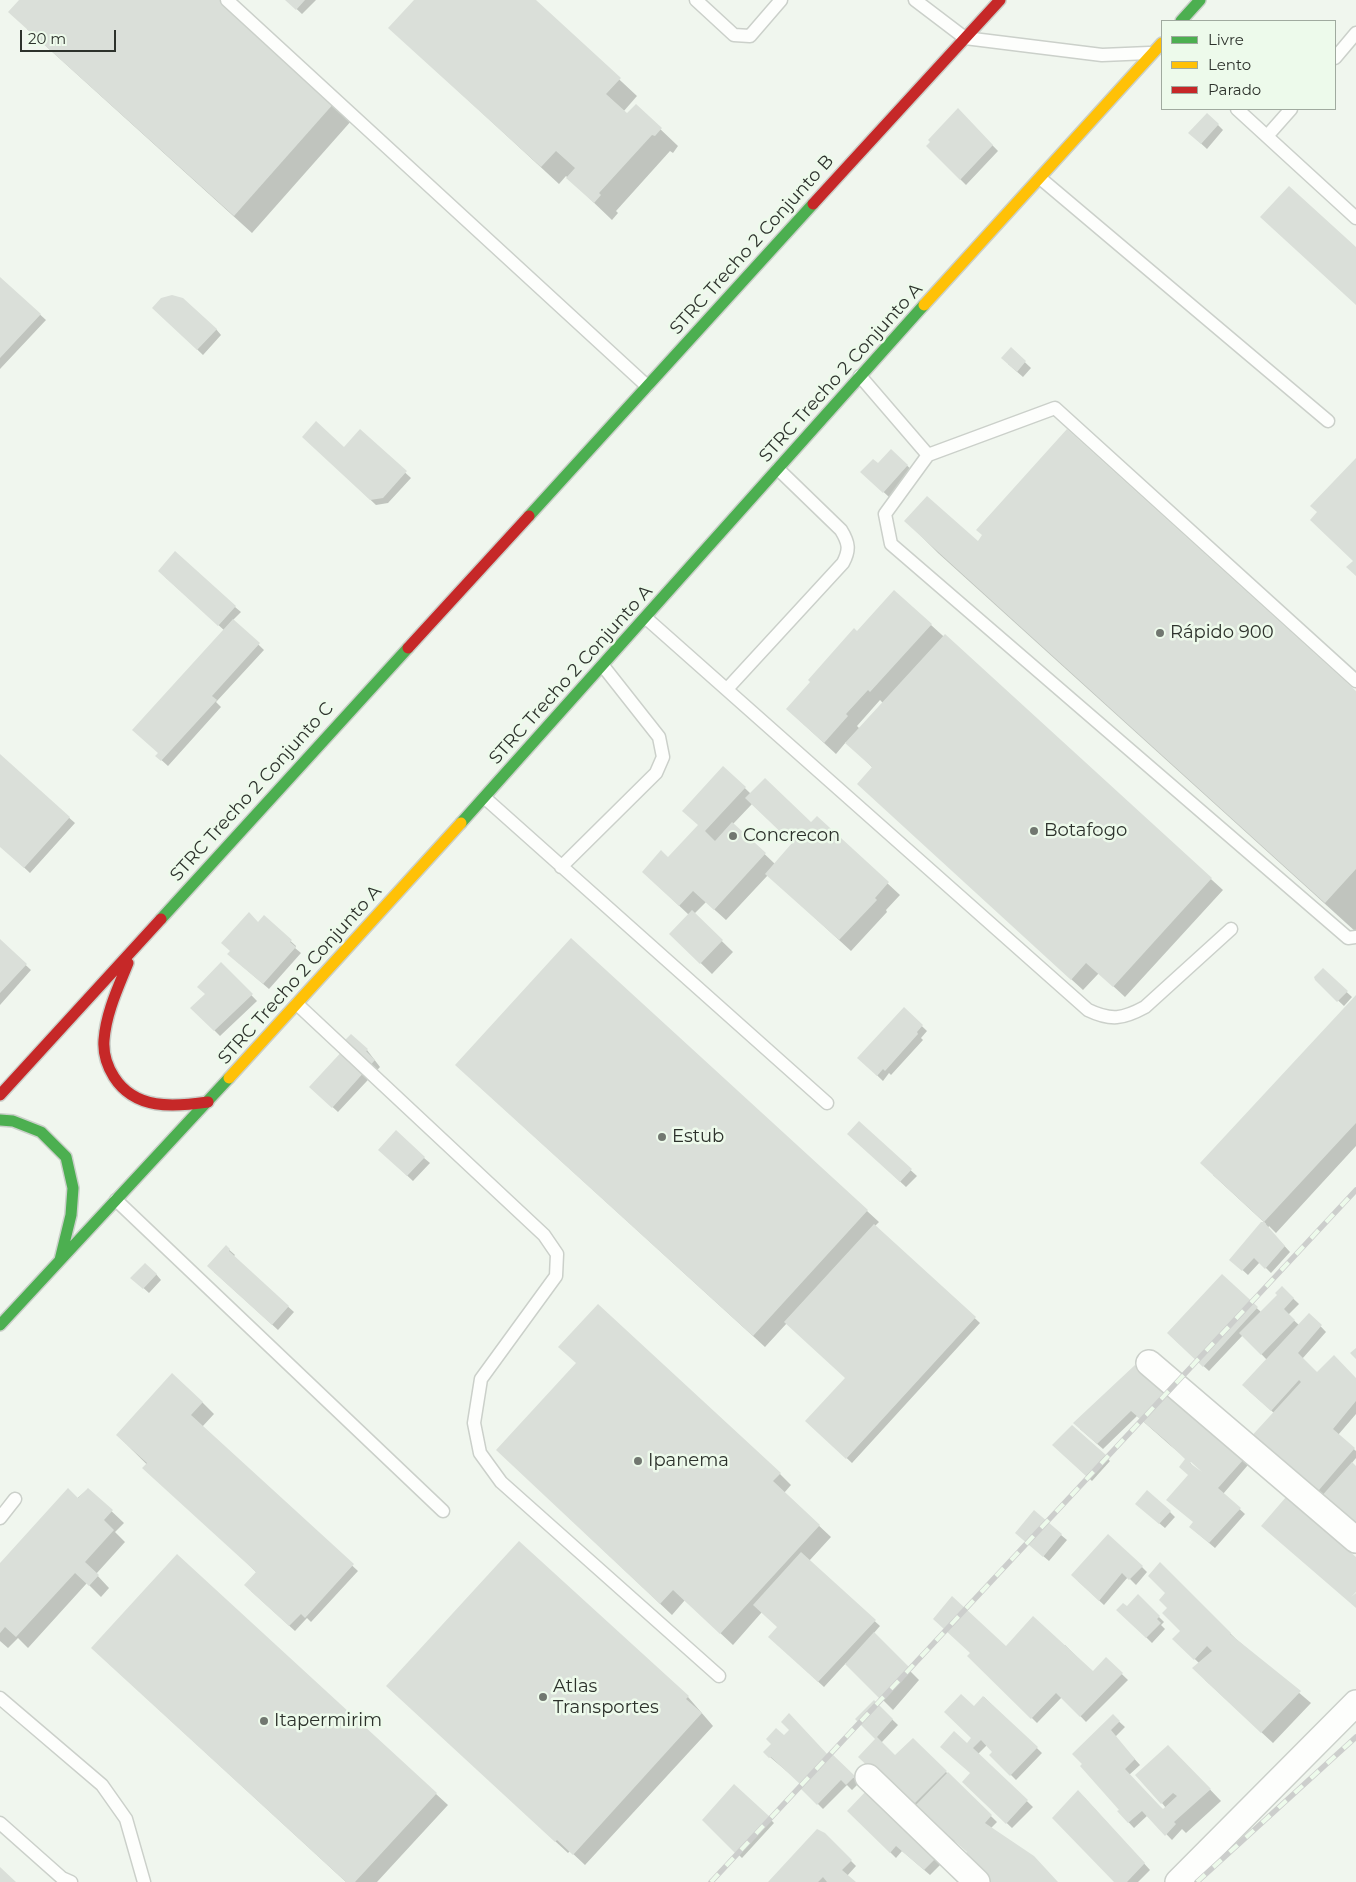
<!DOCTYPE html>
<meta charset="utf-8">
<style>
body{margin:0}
#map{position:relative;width:1356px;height:1882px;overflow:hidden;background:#f0f6ee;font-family:Montserrat,sans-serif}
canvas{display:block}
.legend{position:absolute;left:1161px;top:20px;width:175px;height:90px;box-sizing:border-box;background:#edfaeb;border:1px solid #a0aa9f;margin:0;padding:6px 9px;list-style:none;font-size:15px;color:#2d322c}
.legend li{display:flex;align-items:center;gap:10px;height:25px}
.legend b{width:25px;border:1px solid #a0aa9f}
.scale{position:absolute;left:20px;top:30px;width:96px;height:22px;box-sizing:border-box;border:2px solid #2d322c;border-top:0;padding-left:6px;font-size:15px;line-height:18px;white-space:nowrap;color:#2d322c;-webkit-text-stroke:4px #edfaeb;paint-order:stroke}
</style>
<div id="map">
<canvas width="1356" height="1882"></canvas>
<ul class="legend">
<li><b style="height:6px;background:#4caf50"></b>Livre</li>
<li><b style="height:6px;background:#ffc107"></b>Lento</li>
<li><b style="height:6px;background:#c62828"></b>Parado</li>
</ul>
<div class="scale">20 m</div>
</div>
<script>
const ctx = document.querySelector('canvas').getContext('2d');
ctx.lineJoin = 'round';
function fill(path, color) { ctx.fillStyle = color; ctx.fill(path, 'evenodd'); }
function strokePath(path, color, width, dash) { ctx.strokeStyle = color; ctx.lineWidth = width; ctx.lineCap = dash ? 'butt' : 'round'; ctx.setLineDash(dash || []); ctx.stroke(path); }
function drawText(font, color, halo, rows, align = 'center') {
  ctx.font = font + ' Montserrat,sans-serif'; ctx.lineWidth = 5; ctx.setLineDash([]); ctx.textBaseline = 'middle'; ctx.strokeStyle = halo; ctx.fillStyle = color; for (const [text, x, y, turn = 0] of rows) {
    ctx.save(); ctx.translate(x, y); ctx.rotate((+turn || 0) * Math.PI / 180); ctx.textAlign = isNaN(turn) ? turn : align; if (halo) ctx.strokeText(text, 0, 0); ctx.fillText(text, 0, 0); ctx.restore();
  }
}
fill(new Path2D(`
 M21 0H220L352 120 252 233 27 29Z
 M287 0H316L302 14Z
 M415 0H534L637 96 623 112 627 115 636 106 678 146 673 153 670 151 616 211 618 213 612 220 566 176 559 184 390 28Z
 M958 110 998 151 966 185 927 146Z
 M1207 114 1223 130 1207 149 1195 138Z
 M0 278 46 320 0 369Z
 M154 308 216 329 221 335 203 355Z
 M1011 349 1031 368 1023 377 1008 364Z
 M360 431 411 478 388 503 376 505 309 442 344 449Z
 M891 451 913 471 889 497 862 472 878 465Z
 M906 521 1356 692V932L938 553Z
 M165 577 235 607 241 612 233 620 264 650 216 702 221 707 168 766 157 756 225 631Z
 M931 625 1223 890 1125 997 1099 973 1083 990 870 795 873 768 846 742 836 754 799 720 857 632ZM880 700 883 703 860 729 857 726Z
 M0 756 75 823 30 873 0 845Z
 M723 767 751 794 811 824 817 818 900 895 886 910 887 912 851 951 768 875 726 920 706 902 694 914 733 952 712 974 671 934 689 915 655 883 669 859 699 825ZM752 804 797 847 775 864 733 824Z
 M264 917 296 946 295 948 301 953 269 989 234 959Z
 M0 941 31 970 0 1005Z
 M221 964 257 1001 220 1036 192 1008 206 994Z
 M1323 970 1352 997 1344 1006 1316 980Z
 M1356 997V1146L1276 1233 1269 1226 1268 1228 1290 1252 1271 1273 1260 1262 1248 1275 1237 1265 1261 1224H1266L1213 1175Z
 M904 1009 927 1031 921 1038 923 1040 891 1075 889 1073 883 1081 859 1058Z
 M367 1050 380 1067 338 1112 311 1087Z
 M468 1076 867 1211 879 1222 875 1226 980 1323 852 1463 812 1426 846 1378 787 1323 765 1347Z
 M859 1123 917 1176 906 1187 854 1139Z
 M385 1155 424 1158 430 1163 413 1181Z
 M226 1247 235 1255 233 1257 294 1312 278 1330 214 1272Z
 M156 1274 161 1280 149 1293 138 1283Z
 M1222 1276 1261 1312 1279 1295 1282 1288 1299 1304 1288 1315 1299 1325 1309 1314 1326 1332 1302 1359 1317 1374 1356 1380V1414L1338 1435 1356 1451V1458L1351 1464 1356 1468 1321 1499 1274 1413 1249 1391 1267 1360 1243 1335 1209 1371 1174 1339Z
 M1108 1392 1243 1460 1248 1465 1223 1494 1245 1514 1215 1548 1196 1532 1187 1459 1171 1446 1137 1416 1103 1449 1080 1429ZM1187 1457 1204 1472 1201 1475 1186 1458Z
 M202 1402 214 1414 202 1427 358 1571 311 1622 307 1618 295 1631 251 1591 257 1573 117 1435Z
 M1059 1450 1105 1456 1110 1461 1092 1481Z
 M509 1461 780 1474 791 1485 784 1493 831 1537 809 1561 880 1626 873 1634 919 1680 893 1710 846 1663 824 1687 776 1643 779 1628 762 1612 733 1645 685 1600 672 1615Z
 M88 1489 124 1523 115 1532 125 1542 96 1574 109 1588 101 1597 87 1583 28 1648 18 1638 8 1648 0 1641V1565Z
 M1142 1509 1170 1512 1175 1517 1165 1528Z
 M1061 1535 1067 1540 1049 1561 1022 1538Z
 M519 1543 688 1697 713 1726 585 1865 570 1851 568 1853 387 1686Z
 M177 1556 448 1805 377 1882H346L92 1648Z
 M1160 1564 1236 1639 1311 1703 1273 1743 1205 1680 1199 1663 1174 1639 1182 1631 1169 1608Z
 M1142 1567 1147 1572 1136 1585 1128 1577 1104 1605 1078 1581Z
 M1138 1596 1164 1622 1161 1625 1165 1629 1152 1643 1118 1610 1127 1607Z
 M1065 1645 1093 1673 1106 1659 1128 1680 1086 1722 1062 1697 1037 1723 969 1656 1006 1647Z
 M984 1697 1042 1753 1016 1780 991 1755 994 1752 987 1745 978 1754 1033 1807 1012 1828 963 1782 971 1774 967 1745 973 1738 974 1707Z
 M874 1702 898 1725 881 1743 895 1757 946 1772 997 1822 991 1828 1033 1857 1057 1882 984 1870 972 1861 969 1853 955 1841 949 1847 912 1811 876 1739Z
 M1113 1716 1125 1727 1115 1737 1140 1765 1129 1775 1163 1811 1166 1808 1162 1803 1180 1758 1221 1801 1186 1833 1182 1829 1172 1840 1148 1815 1134 1828 1119 1812 1121 1810 1081 1766Z
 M784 1737 829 1757 831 1755 859 1783 852 1790 847 1785 823 1809 801 1787 803 1785 764 1752Z
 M868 1791 942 1863 930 1875 902 1851 896 1858 849 1811Z
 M1084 1797 1150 1870 1138 1882H1116Z
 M769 1818 774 1823 742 1858 703 1820Z
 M824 1834 856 1866 847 1876 854 1882H769Z`), '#0003');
fill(new Path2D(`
 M19 0H222L335 102 234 216 8 12Z
 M285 0H305L296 10Z
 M414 0H536L621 78 606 94 627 113 636 104 662 128 655 136 652 135 599 193 601 195 594 203 566 178 575 168 556 151 541 167 388 28Z
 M958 108 993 145 960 180 926 146 930 142 928 140Z
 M1207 113 1219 124 1201 144 1188 133Z
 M1289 186 1356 247V305L1260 217Z
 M0 277 41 314 0 358Z
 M172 295 183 298 217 329 197 350 152 308 161 298Z
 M1011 347 1026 361 1017 372 1001 358Z
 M316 421 344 447 360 429 407 471 383 498 370 500 302 437Z
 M1067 429 1356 691V869L1325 903 904 521 927 496 978 541 982 535 976 530Z
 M891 449 908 465 883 493 860 472 873 459 878 463Z
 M1356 458V576L1346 567 1353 561 1310 520 1317 512 1310 506Z
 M175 551 236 606 218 626 158 571Z
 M894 590 932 624 870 692 868 690 846 714 848 716 824 743 786 709 810 682 808 680 854 628 857 631Z
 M233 619 260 643 212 696 217 700 161 761 155 756 158 753 132 730Z
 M945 634 1212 878 1113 987 1086 963 1071 980 857 784 872 767 845 743Z
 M0 754 70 817 24 868 0 847Z
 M723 766 746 787 705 831 715 841 732 822 766 853 714 910 693 891 679 906 642 872 661 850 668 857 698 825 682 811Z
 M765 778 811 822 817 816 889 882 875 898 877 900 839 940 765 874 792 843 745 798Z
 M692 910 723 940 700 964 669 934Z
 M249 912 258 922 264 915 292 940 290 942 296 947 263 984 227 954 230 951 221 943Z
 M571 938 868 1210 753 1336 455 1065Z
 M0 939 27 964 0 993Z
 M221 962 253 994 214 1031 190 1008 205 994 197 987Z
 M1323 968 1348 991 1337 1002 1315 980 1314 977Z
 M1356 995V1123L1264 1222 1200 1163Z
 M904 1007 923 1025 917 1032 918 1034 885 1071 883 1069 877 1076 857 1058Z
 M351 1034 368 1049 366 1051 375 1060 332 1108 309 1087 346 1047 342 1043Z
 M859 1121 912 1169 900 1182 847 1134Z
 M396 1130 425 1157 407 1176 378 1150Z
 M1261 1222H1264L1285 1246 1265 1269 1254 1258 1242 1271 1229 1260Z
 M874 1224 976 1317 846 1459 805 1421 845 1378 784 1322Z
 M226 1245 230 1249 229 1251 289 1306 272 1325 207 1266Z
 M145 1263 157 1274 143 1289 130 1278Z
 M1222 1274 1258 1307 1203 1367 1167 1333Z
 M1282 1286 1294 1298 1284 1309 1295 1320 1261 1355 1239 1333 1277 1295 1275 1293Z
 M598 1304 781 1473 773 1481 820 1525 720 1634 673 1590 660 1604 496 1450 576 1363 558 1347Z
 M1309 1313 1322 1325 1298 1353 1317 1372 1334 1355 1356 1378V1401L1333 1429 1355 1448 1313 1497 1248 1440 1301 1382 1299 1380 1271 1411 1242 1385Z
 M1356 1348V1359L1350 1353Z
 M1135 1365 1244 1459 1218 1488 1241 1508 1209 1543 1189 1527 1193 1522 1166 1500 1188 1475 1179 1467 1185 1459 1165 1440 1131 1411 1097 1444 1073 1423ZM1191 1462 1202 1472 1190 1463Z
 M172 1373 203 1402 191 1415 354 1564 305 1618 301 1614 289 1626 244 1585 256 1572 142 1468 147 1463 116 1435Z
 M1072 1425 1106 1455 1086 1476 1052 1445Z
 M1352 1462 1356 1466V1532L1319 1499Z
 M68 1488 78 1498 88 1488 113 1510 104 1520 114 1530 85 1562 99 1575 89 1586 75 1573 16 1637 5 1627 0 1633V1563Z
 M1147 1490 1171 1511 1159 1524 1135 1504Z
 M1286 1497 1356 1557V1592L1351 1597 1356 1593V1608L1261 1526Z
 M1034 1510 1062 1534 1043 1557 1015 1533Z
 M1108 1534 1143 1566 1129 1580 1122 1573 1099 1601 1071 1575Z
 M519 1541 689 1696 686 1699 702 1713 573 1855 557 1840 555 1842 386 1686Z
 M801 1552 876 1620 818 1682 768 1637 777 1627 753 1605Z
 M177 1554 437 1793 355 1882H346L91 1648Z
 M1160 1562 1231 1633 1230 1634 1301 1691 1261 1733 1192 1668 1212 1651 1207 1646 1194 1660 1172 1639 1180 1631 1162 1613 1167 1608 1159 1600 1165 1593 1148 1576Z
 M1138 1594 1160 1616 1157 1619 1161 1623 1146 1638 1116 1610 1123 1603 1127 1606Z
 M952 1596 1006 1646 1033 1616 1093 1671 1106 1657 1123 1673 1080 1717 1056 1693 1031 1719 967 1656 970 1653 933 1619Z
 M874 1632 909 1667 880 1699 845 1664Z
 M961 1694 974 1706 983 1696 1038 1747 1010 1776 989 1755 992 1752 981 1740 973 1748 1028 1800 1006 1824 962 1782 970 1773 940 1747 954 1731 967 1743 971 1738 944 1712Z
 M874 1700 893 1719 877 1737 895 1755 913 1738 947 1771 911 1807 858 1757 875 1739 855 1719Z
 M789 1713 829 1756 831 1753 855 1776 846 1785 841 1780 817 1805 799 1787 801 1785 771 1757 769 1758 763 1752 771 1744 766 1739 776 1728 784 1735 789 1730 781 1722Z
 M1113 1714 1120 1721 1111 1730 1135 1759 1125 1769 1159 1805 1163 1809 1177 1796 1173 1793 1161 1804 1135 1775 1168 1745 1211 1789 1174 1822 1176 1824 1165 1836 1142 1811 1128 1823 1117 1811 1119 1810 1080 1766 1082 1764 1072 1754Z
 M948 1772 992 1815 985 1823 1034 1856 1058 1882H982L977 1875 983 1869 965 1856 967 1852 949 1836 943 1843 910 1811Z
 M734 1784 770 1817 736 1854 702 1820Z
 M868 1789 937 1857 924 1870 896 1846 890 1853 847 1811Z
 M1078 1790 1145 1863 1127 1882H1114L1052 1818Z
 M817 1829 825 1833 852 1860 842 1870 856 1882H827L823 1877 818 1882H768Z
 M0 1867 16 1882H0Z`), '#dadfd9');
const lane = new Path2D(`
 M227 0 647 386
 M696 0 734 35 750 36 781 0
 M915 0 965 38 1102 55 1149 53
 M1335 58 1356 33
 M1237 109 1356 218
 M1268 135 1291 109
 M1040 178 1328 421
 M860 376 928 455
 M646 618 1088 1010C1111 1021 1123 1019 1145 1007L1231 929
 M1356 681 1055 408 928 455 885 514 891 544 1348 938 1356 937
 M727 689 843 563C850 550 849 543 841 530L778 469
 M485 798 827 1103
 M561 867 656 773 663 757 659 737 603 666
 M297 1004 544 1235 557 1254 556 1276 481 1379 474 1423 480 1453 501 1482 719 1676
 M116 1200 443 1511
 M0 1518 15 1499
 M0 1698 102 1785 126 1819 144 1882
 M0 1823 62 1878 71 1882`);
const street = new Path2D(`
 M1149 1363 1356 1540
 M868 1777 977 1882
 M1178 1882 1356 1703`);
const fast = new Path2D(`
 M1181 21 1200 0
 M529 516 813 204
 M461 823 924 305
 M161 919 408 648
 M0 1120 13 1121 41 1132 66 1157 73 1188 71 1215 60 1260
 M0 1325 229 1078`);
const slow = new Path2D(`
 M924 305 1162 43
 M229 1078 461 823`);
const jam = new Path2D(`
 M813 204 1000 0
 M408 648 529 516
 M128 963C118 988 106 1013 104 1040 103 1053 107 1066 114 1077 135 1110 173 1107 208 1102
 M0 1095 161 919`);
strokePath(lane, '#cbd0ca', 15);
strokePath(street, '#cbd0ca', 28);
strokePath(fast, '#cbd0ca', 14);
strokePath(slow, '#cbd0ca', 14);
strokePath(jam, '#cbd0ca', 14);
strokePath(lane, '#fdfefc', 12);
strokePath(street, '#fdfefc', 25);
strokePath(fast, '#4caf50', 11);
strokePath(slow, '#ffc107', 11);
strokePath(jam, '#c62828', 11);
const rail = new Path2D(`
 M711 1882 1356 1190
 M1197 1882 1356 1737`);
strokePath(rail, '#cccecc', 5.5);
strokePath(rail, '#edfaeb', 4, [11]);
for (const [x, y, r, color] of [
 [1160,633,5,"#717770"],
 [1034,831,5,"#717770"],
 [733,836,5,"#717770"],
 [662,1137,5,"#717770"],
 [638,1461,5,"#717770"],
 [543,1697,5,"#717770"],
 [264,1721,5,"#717770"]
]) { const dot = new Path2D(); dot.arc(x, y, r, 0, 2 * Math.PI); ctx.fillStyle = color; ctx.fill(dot); strokePath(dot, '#edfaeb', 2); }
drawText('18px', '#2d322c', '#edfaeb', [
 ["STRC Trecho 2 Conjunto B",752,245,-48],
 ["STRC Trecho 2 Conjunto A",841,373,-48],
 ["STRC Trecho 2 Conjunto A",571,675,-48],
 ["STRC Trecho 2 Conjunto C",252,792,-48],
 ["STRC Trecho 2 Conjunto A",300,975,-48]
]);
drawText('18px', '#2d322c', '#edfaeb', [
 ["Rápido 900",1170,633],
 ["Botafogo",1044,831],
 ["Concrecon",743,836],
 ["Estub",672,1137],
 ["Ipanema",648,1461],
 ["Atlas",553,1687],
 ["Transportes",553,1708],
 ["Itapermirim",274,1721]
], 'left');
</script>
